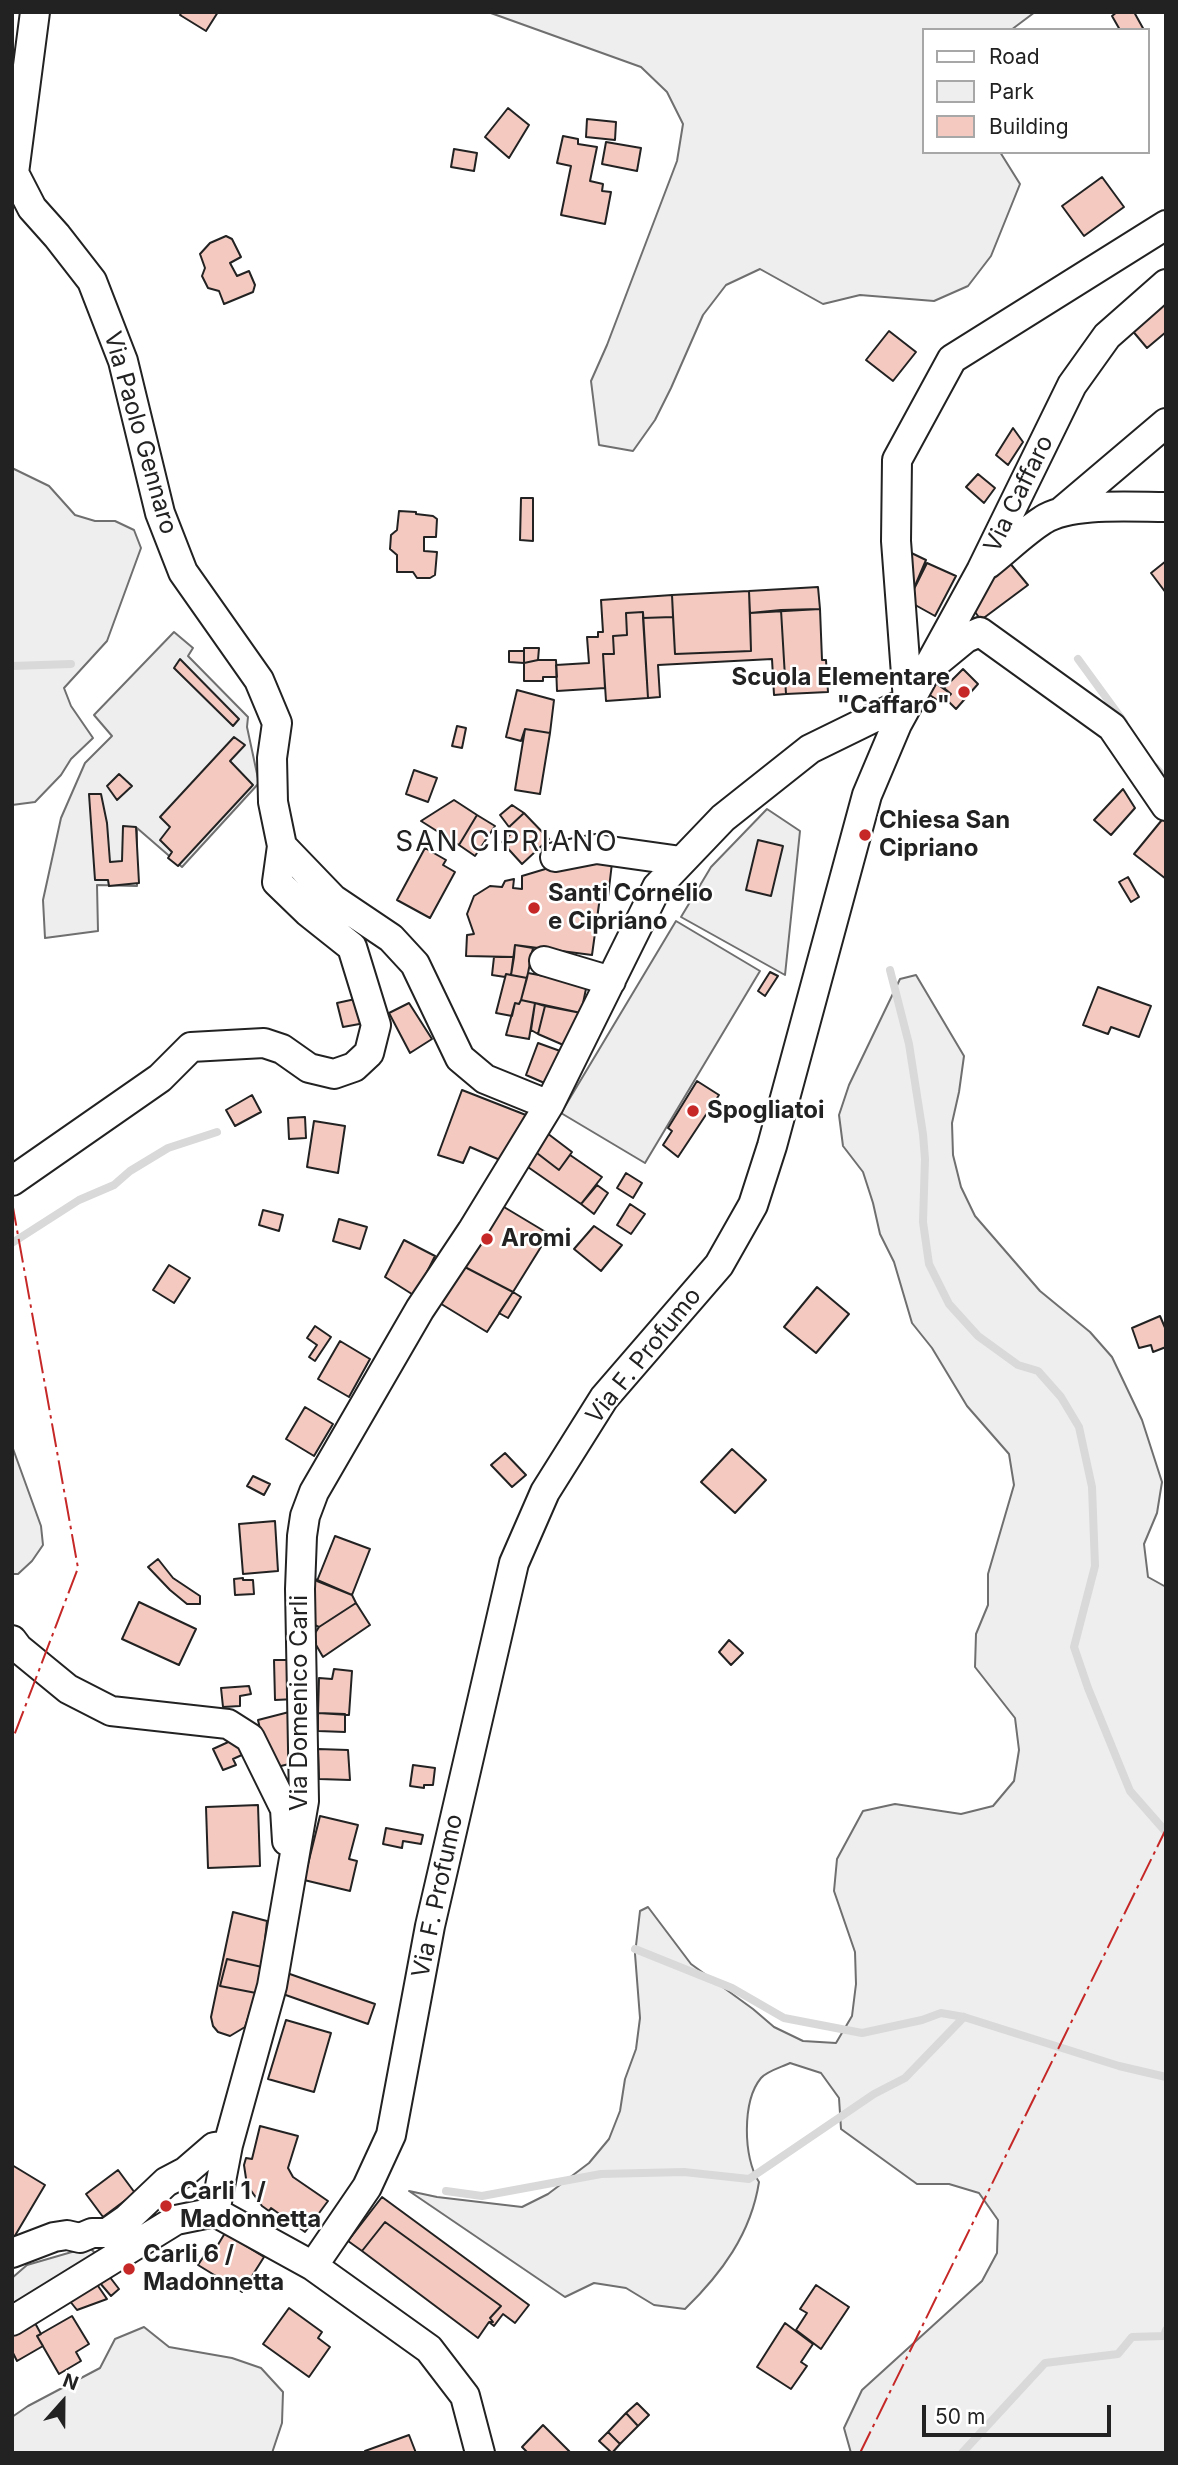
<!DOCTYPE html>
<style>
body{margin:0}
#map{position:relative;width:1178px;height:2465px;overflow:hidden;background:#fff;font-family:Inter,sans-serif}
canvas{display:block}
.frame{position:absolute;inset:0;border:14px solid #222;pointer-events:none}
.legend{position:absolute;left:922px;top:28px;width:228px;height:126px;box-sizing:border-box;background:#fff;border:2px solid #a7a7a7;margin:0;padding:9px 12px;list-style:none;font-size:21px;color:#222}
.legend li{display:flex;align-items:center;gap:14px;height:35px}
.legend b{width:35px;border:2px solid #a7a7a7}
.north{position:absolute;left:28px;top:2367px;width:70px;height:70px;-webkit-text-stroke:5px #fff;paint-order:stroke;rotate:21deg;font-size:19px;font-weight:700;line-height:28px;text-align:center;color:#222}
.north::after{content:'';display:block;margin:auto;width:24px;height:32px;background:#222;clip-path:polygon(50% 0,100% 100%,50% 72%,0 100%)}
.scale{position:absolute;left:922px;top:2405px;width:189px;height:32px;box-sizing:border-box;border:4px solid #222;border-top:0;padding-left:9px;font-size:21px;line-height:24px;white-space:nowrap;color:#222;-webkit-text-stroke:5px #fff;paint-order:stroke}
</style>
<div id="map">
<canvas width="1178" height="2465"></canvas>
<div class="frame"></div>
<ul class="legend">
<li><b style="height:9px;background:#fff"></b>Road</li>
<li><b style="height:19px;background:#eee"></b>Park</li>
<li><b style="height:19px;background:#f3c9c0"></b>Building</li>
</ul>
<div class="north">N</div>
<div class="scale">50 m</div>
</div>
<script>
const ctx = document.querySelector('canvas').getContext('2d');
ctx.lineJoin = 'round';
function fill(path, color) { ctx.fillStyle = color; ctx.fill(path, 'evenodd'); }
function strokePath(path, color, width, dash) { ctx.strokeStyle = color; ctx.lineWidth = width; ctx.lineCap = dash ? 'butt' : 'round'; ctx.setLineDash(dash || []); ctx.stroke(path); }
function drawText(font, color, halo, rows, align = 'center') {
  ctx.font = font + ' Inter,sans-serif'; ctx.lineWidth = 5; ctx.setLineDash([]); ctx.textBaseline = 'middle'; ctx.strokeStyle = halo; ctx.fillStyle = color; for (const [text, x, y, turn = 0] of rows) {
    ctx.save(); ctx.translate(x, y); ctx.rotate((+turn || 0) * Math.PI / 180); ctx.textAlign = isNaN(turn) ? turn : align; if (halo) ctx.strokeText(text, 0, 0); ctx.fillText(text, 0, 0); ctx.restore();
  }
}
const green = new Path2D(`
 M488 12H1035L1011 30H924V152H1000L1020 184 991 256 968 286 934 301 860 295 823 304 760 269 726 285 703 315 671 388 655 420 633 451 599 445 591 381 607 345 677 161 683 124 667 92 641 67Z
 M12 468 49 486 75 515 95 521H115L134 530 141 548 107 641 64 688 71 706 93 738 71 759 61 775 35 802 12 805Z
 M174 632 193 648 188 656 248 717 247 727 259 783 182 867 137 828V886L97 885 98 931 45 938 43 900 61 818 85 763 112 736 94 715Z
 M767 809 800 831 785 975 681 917 711 867Z
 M676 921 760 971 645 1163 561 1113Z
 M916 975 964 1056 959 1092 952 1123 953 1155 961 1187 975 1216 1040 1291 1090 1332 1112 1357 1142 1420 1162 1482 1157 1513 1144 1544 1148 1577 1166 1587V2453H851L844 2428 862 2390 982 2281 997 2253 998 2220 979 2193 949 2184H917L841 2129 839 2098 821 2073 790 2063C782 2067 767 2071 761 2078 742 2101 743 2158 759 2182 751 2234 721 2274 685 2309L654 2305 626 2288 594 2283 565 2297 409 2191 437 2197 522 2207 548 2194 589 2163 609 2139 620 2111 625 2079 636 2049 640 2018 635 1954 640 1911 648 1907 691 1964 753 2009 774 2027 803 2041 836 2043 852 2016 856 1984 855 1952 834 1891 837 1859 863 1811 895 1804 961 1814 993 1806 1014 1781 1019 1750 1015 1718 975 1667 976 1634 988 1605V1574L1014 1485 1009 1454 967 1406 932 1348 912 1323 894 1262 880 1234 873 1203 863 1172 843 1146 839 1115 849 1085 900 979Z
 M12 1446 41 1526 43 1545 32 1561 18 1574H12Z
 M89 2247 99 2257 12 2311V2278L27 2265Z
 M144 2327 169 2347 232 2358 261 2368 283 2392 282 2423 272 2453H12V2417L28 2406 100 2368 115 2339Z`);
fill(green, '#eee');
strokePath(green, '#6f6f6f', 2);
strokePath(new Path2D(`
 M1078 659 1124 722
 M12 666 71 664
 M1155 767 1166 779
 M890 970 909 1044 923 1134 925 1159 923 1222 929 1264 949 1304 978 1336 1018 1365 1038 1371 1061 1397 1079 1427 1092 1487 1095 1566 1074 1647 1088 1688 1130 1791 1166 1832
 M12 1243 79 1200 114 1185 130 1171 168 1148 217 1132
 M635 1949 732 1988 784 2018 862 2033 922 2020 941 2013 964 2017 1119 2066 1166 2077
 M446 2191 482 2196 601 2174 684 2172 749 2179 874 2094 905 2078 964 2017
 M962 2453 1045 2363 1118 2354 1132 2337 1164 2336 1166 2330`), '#d9d9d9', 8);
const building = new Path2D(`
 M182 12H218L206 31 180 15Z
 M1117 12H1134L1144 30H1120L1112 16Z
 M508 108 529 125 509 158 485 137Z
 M587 119 616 122 615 140 586 137Z
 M563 136 578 139V144L597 147 590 181 603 184 602 191 611 192 605 224 561 215 571 166 557 163Z
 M606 142 641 148 637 171 602 164Z
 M454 149 477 153 474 171 451 167Z
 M1102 177 1124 207 1084 236 1062 206Z
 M226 236 232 239 241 257 230 263 237 276 249 271 255 285 253 292 224 304 219 291 208 288 202 276 205 268 200 254 210 243Z
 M1166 300V332L1147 348 1131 329Z
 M889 331 916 352 893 381 866 360Z
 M1013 428 1023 442 1008 465 996 455Z
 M978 474 995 488 984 503 966 487Z
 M521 498H533V541L520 540Z
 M399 511 416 512V514L433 516 437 519 436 537H424V551L437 552 435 575 430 578H417L413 572H397V555L390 549 391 535 397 530Z
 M901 548 926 560 912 593 904 588 913 573 901 568Z
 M1166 561V593L1151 573Z
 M1009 562 1028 585 981 620 969 604 976 587Z
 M927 563 956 576 935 616 908 601Z
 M818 587 820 609 750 613 749 591Z
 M749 591 751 651 675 654 672 595Z
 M672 595 673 617 643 618V612L626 613 627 635 613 636 614 654H603L605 688 557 691 556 665 589 663 587 637H598V632H603L601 600Z
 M820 609 822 660H826L828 692 786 694 781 610Z
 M781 610 786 694 774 695 772 659 658 665 660 697 648 698 643 618 673 617 675 654 751 651 750 613Z
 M643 612 648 698 606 701 603 654H614L613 636 627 635 626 613Z
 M524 648H539L538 660 524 663Z
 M509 651H524V663L509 662Z
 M180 659 239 719 233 726 174 668Z
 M538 660H556L557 677H543V681H524V663Z
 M963 669 978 684 956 709 946 699 951 694 944 688Z
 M934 682 951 694 942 703 925 692Z
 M517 690 554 700 550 733 525 729 521 741 506 737Z
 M457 726 466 728 462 748 452 746Z
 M525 729 550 733 540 794 515 790Z
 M234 737 245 745 230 761 253 785 178 866 168 858 172 852 160 840 170 827 160 817Z
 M414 770 437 778 428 802 406 794Z
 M119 774 132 786 117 800 107 786Z
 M1123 789 1135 808 1111 835 1094 820Z
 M89 794H101L107 823 110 862 122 861 123 826 136 827 139 883 109 886 108 880H95Z
 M454 800 477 815 459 845 421 821Z
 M512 805 524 813 509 827 500 815Z
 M524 813 549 839 522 864 502 842 513 832 509 827Z
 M477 815 495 826 475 856 459 845Z
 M1166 815V879L1134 854Z
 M758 840 783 846 771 896 746 890Z
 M425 848 446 860 443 865 455 872 430 918 397 900Z
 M592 855 612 863 608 897H600L592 955 515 945 514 957 466 956 467 935 474 934 467 914 474 896 490 886 502 887 505 881 514 879 513 888 522 889V876Z
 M1128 877 1139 897 1131 902 1119 882Z
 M515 945 533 948 527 978 511 975Z
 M494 957H514L511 975 506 974 505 977 492 975Z
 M770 972 778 976 765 996 758 991Z
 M528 973 587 984 581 1013 521 1000Z
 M506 974 527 978 521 1000 519 1004 515 1003 512 1016 496 1013Z
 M1098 987 1151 1006 1139 1037 1111 1027 1108 1034 1083 1025Z
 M360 998 365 1023 343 1027 337 1003Z
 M521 1000 535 1003 529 1039 506 1035 515 1003 519 1004Z
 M409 1003 432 1039 410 1053 389 1013Z
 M535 1003 545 1006 538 1034 531 1030Z
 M545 1006 581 1013 568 1047 538 1034Z
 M538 1043 563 1052 549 1085 526 1075Z
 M697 1081 719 1095 678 1157 663 1145 672 1131 668 1128Z
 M462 1090 531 1117 507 1163 470 1147 463 1163 438 1155Z
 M252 1095 261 1112 235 1126 226 1110Z
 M305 1117 306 1138 289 1139 288 1118Z
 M314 1121 345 1126 338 1173 307 1167Z
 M543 1130 572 1152 559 1170 533 1150Z
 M533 1150 559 1170 570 1155 602 1177 581 1204 525 1165Z
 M626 1173 642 1183 633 1198 617 1188Z
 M597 1185 608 1193 594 1214 581 1204Z
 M499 1204 549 1234 513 1292 461 1265Z
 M630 1204 645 1214 631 1234 617 1225Z
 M263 1210 283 1215 279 1231 259 1225Z
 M339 1219 367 1227 360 1249 333 1241Z
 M594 1226 622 1245 601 1271 574 1249Z
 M404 1240 435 1256 415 1296 385 1277Z
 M169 1265 190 1278 174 1303 153 1290Z
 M461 1265 513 1292 487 1332 438 1302Z
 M817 1287 849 1314 816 1353 784 1327Z
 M513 1292 521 1297 508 1318 499 1313Z
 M1160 1316 1166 1330V1347L1153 1352 1151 1345 1139 1348 1132 1328Z
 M315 1326 331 1337 315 1361 309 1357 317 1345 307 1338Z
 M340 1341 370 1359 349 1397 318 1379Z
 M305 1407 333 1424 314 1456 286 1439Z
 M732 1449 766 1480 735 1513 701 1482Z
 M505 1453 526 1475 512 1487 491 1465Z
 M253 1476 270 1484 264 1495 247 1486Z
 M275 1521 278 1571 243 1574 239 1524Z
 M335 1536 370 1549 352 1595 317 1581Z
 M158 1559 173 1578 200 1596V1604H187L170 1590 148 1567Z
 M308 1576 352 1595 356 1603 319 1627 308 1622Z
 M243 1578V1580H253L254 1594 235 1595 234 1579Z
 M139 1602 196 1629 179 1665 122 1639Z
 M356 1603 370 1625 323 1657 312 1638 319 1627Z
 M729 1640 743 1653 731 1665 719 1652Z
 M274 1660H294L296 1699 275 1700Z
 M334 1669 352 1671 349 1715 318 1713 319 1678 332 1679Z
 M249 1686 251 1694 240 1696V1706L223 1707 221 1688Z
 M293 1711 300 1743 289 1745 293 1763 269 1769 258 1720Z
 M318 1713 345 1714V1732L318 1731Z
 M237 1738 244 1754 233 1759 236 1765 223 1770 213 1749Z
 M318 1749 348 1750 350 1780 319 1779Z
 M413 1765 435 1768 433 1785H424V1788L410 1786Z
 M258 1805 260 1866 208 1868 206 1807Z
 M320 1816 358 1825 349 1859 357 1861 350 1891 304 1880Z
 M386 1828 423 1835 421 1844 403 1841 402 1848 383 1844Z
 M233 1912 267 1921 262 1967 227 1959 220 1986 256 1993 245 2027 230 2036 218 2032 213 2026 211 2017Z
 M227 1959 262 1967 256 1993 220 1986Z
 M287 1973 375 2004 368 2024 280 1993Z
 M286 2020 331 2033 314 2092 268 2079Z
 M260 2126 298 2136 288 2168 293 2177 328 2201 305 2232 271 2208 269 2211 262 2206 247 2185 244 2165 246 2158 252 2159Z
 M12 2165 45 2185 13 2239 12 2238Z
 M118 2170 135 2193 103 2217 86 2194Z
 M382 2197 529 2305 515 2323 503 2314 494 2326 489 2322H493L490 2318 501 2306 385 2222 362 2251 348 2241Z
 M385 2222 501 2306 490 2318 493 2322H489L478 2338 362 2251Z
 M225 2233 264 2257 242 2292 198 2265 211 2245 216 2248Z
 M109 2276 119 2289 111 2296 100 2283Z
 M96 2283 107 2299 77 2310 69 2300Z
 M816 2285 849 2307 821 2349 796 2330 807 2313 800 2309Z
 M289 2308 322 2332 318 2338 330 2347 309 2377 263 2344Z
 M72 2316 89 2344 76 2352 81 2361 59 2374 37 2336Z
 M35 2323 41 2334 37 2336 43 2346 17 2361 12 2351V2336Z
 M785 2323 813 2344 801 2362 807 2366 791 2389 757 2367Z
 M637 2403 649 2415 638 2426 626 2413Z
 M626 2413 638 2426 620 2444 608 2432Z
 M543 2425 571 2453H528L522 2447Z
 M608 2432 620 2444 612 2453 599 2441Z
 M409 2435 416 2453H365V2451Z`);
fill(building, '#f3c9c0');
strokePath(building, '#222', 2);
const minor = new Path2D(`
 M35 12 14 173 32 208 57 236 92 281 123 361 160 513 183 572 259 680 277 723 272 758 273 802 282 846 333 899 391 938 415 964 460 1058 485 1079 549 1105
 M1061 512 1166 423
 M988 564C1006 550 1024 532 1043 520 1070 502 1133 507 1166 507
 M938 661 966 638 980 632 1112 727 1166 806
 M555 857 596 849 681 861
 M544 961 611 981
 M12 1181 160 1078 191 1047 264 1043 282 1049 309 1068 334 1074 354 1067 369 1053 376 1025 352 947 308 912 277 882 282 846
 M12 1640 18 1648 68 1689 111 1711 228 1724 250 1738 285 1809 287 1841
 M215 2212 228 2145 272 1986 304 1801 300 1589 302 1536 305 1516 314 1492 420 1309 472 1231 549 1105 657 887 723 818 810 749 908 701 896 541 897 460 952 359 1166 225
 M215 2212 313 2266 429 2349 465 2396 480 2453
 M12 2253 54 2237 67 2235 80 2238 92 2233H107L127 2219 166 2182 185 2172 214 2147 228 2145
 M313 2266 367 2187 391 2135 430 1926 514 1563 545 1492 604 1398 719 1265 753 1205 772 1146 867 795 897 724 981 571 1072 385 1107 336 1166 284
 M12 2321 176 2220 215 2212`);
strokePath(minor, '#222', 32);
strokePath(minor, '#fff', 28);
strokePath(new Path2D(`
 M12 1202 78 1568 12 1741
 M860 2453 1166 1829`), '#c62828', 2, [24, 5, 3.5, 5]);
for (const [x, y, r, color] of [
 [964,692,7,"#c62828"],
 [865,835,7,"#c62828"],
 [534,908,7,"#c62828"],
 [693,1111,7,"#c62828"],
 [487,1239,7,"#c62828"],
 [166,2206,7,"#c62828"],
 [129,2269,7,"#c62828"]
]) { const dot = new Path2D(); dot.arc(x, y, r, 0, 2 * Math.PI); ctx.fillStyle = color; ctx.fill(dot); strokePath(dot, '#fff', 2.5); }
drawText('24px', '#222', '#fff', [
 ["Via Paolo Gennaro",140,433,74],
 ["Via Caffaro",1019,494,-64],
 ["Via F. Profumo",644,1356,-51],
 ["Via Domenico Carli",300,1703,-90],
 ["Via F. Profumo",438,1896,-78]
]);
drawText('bold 24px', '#222', '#fff', [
 ["Scuola Elementare",950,678,"right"],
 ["\"Caffaro\"",950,706,"right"],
 ["Chiesa San",879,821],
 ["Cipriano",879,849],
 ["Santi Cornelio",548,894],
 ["e Cipriano",548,922],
 ["Spogliatoi",707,1111],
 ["Aromi",501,1239],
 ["Carli 1 /",180,2192],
 ["Madonnetta",180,2220],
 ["Carli 6 /",143,2255],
 ["Madonnetta",143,2283]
], 'left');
ctx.letterSpacing = '2px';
drawText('28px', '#222', '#fff', [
 ["SAN CIPRIANO",507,843]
]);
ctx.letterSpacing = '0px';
</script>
